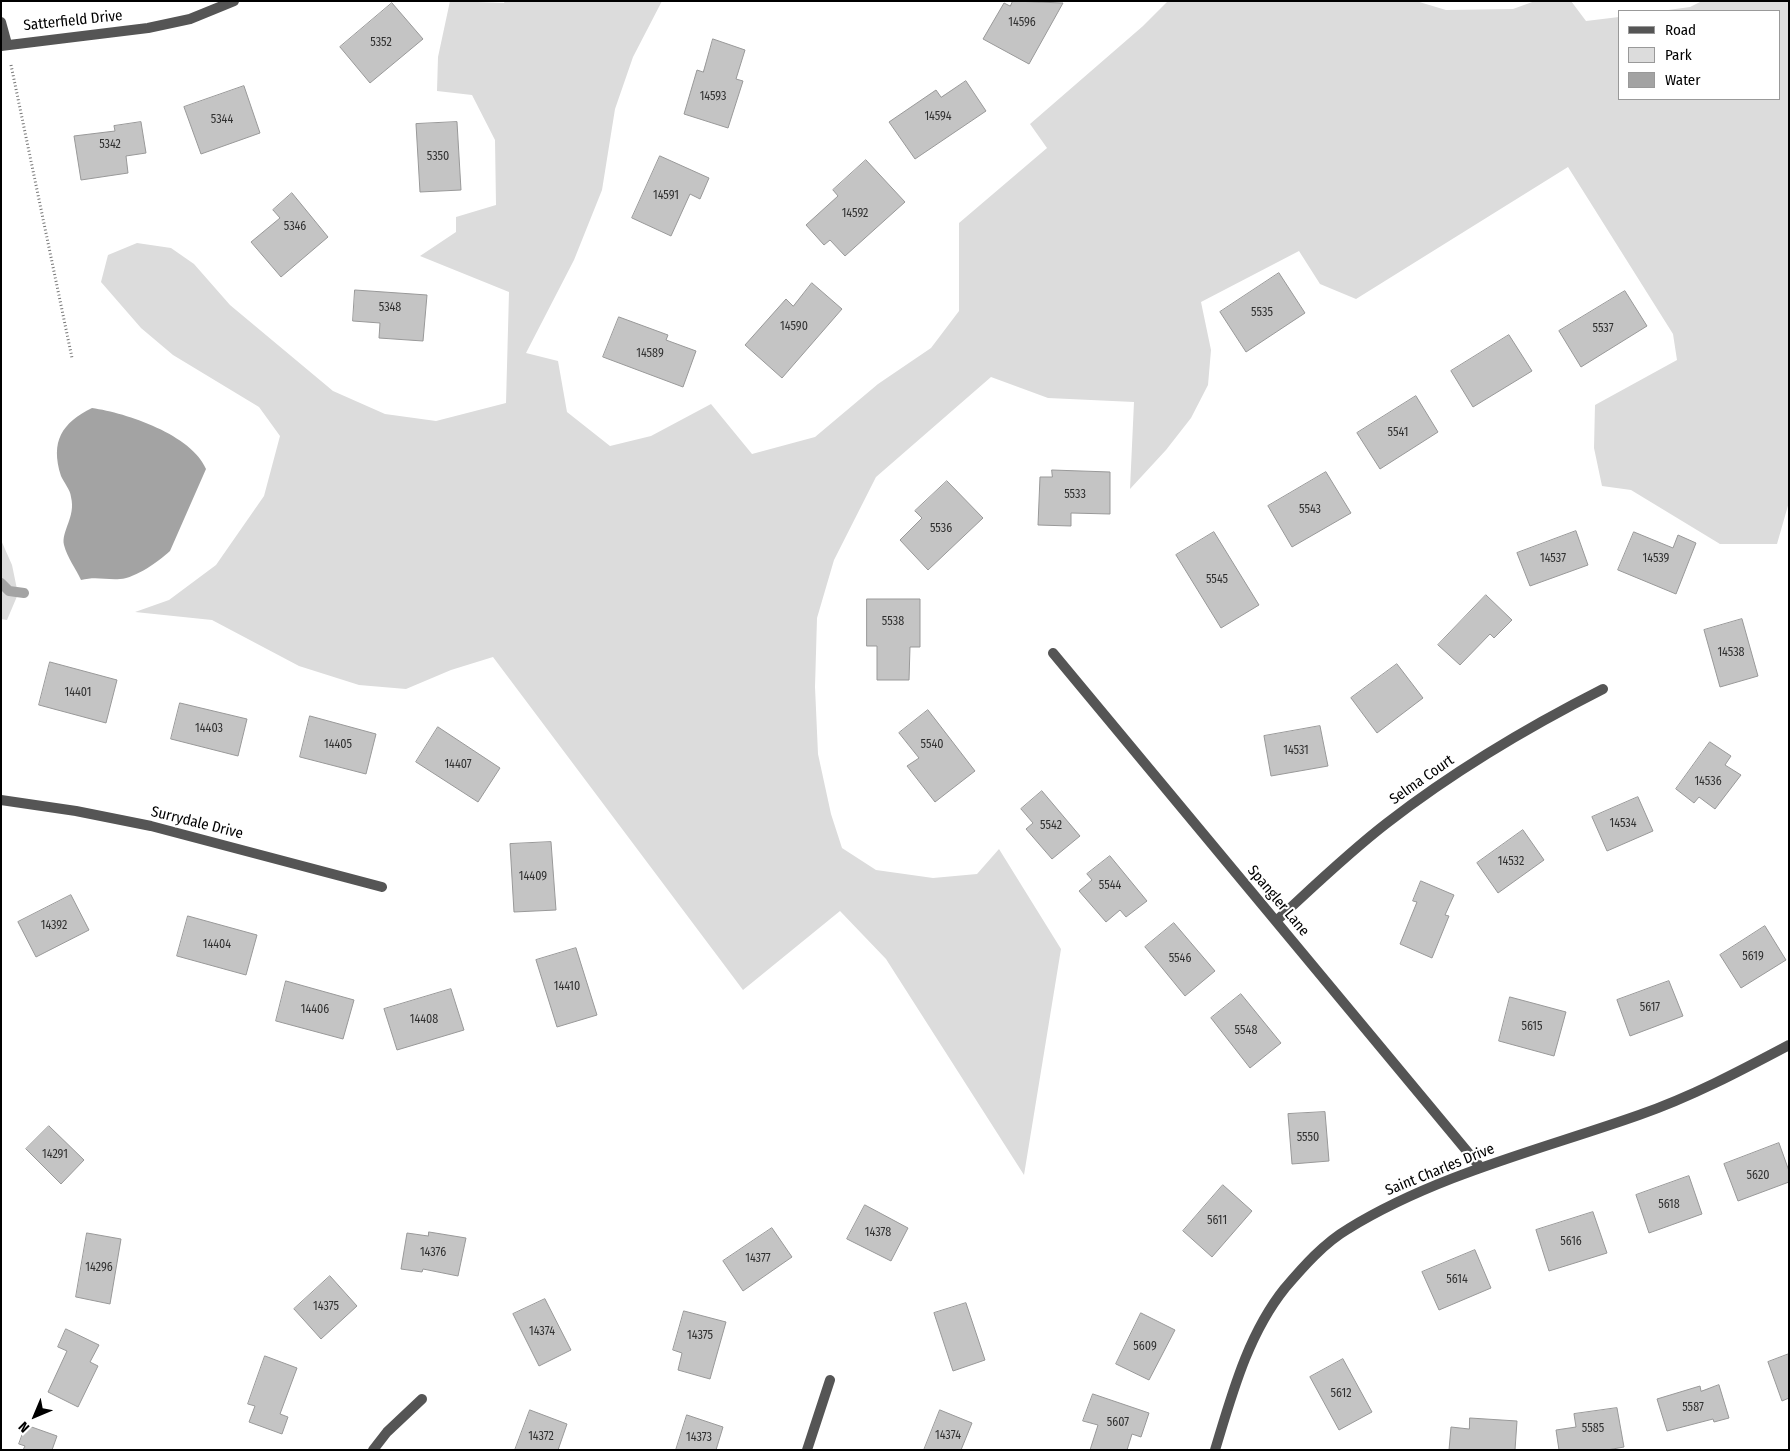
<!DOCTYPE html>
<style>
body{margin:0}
#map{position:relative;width:1790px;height:1451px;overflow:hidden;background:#fff;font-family:"Fira Sans Condensed",sans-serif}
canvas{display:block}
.frame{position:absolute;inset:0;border:2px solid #000;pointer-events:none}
.legend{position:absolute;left:1618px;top:10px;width:162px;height:90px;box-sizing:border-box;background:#fff;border:1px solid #999;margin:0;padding:6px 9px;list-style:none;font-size:15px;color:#000}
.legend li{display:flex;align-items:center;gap:10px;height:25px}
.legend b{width:25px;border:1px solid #999}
.north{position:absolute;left:10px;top:1391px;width:50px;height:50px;-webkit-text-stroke:4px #fff;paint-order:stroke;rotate:225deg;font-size:14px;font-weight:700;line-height:20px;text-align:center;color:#000}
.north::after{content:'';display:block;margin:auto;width:18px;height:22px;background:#000;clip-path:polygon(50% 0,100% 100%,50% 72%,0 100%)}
</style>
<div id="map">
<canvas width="1790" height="1451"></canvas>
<div class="frame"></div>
<ul class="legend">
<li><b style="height:6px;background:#555"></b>Road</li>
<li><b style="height:14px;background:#dcdcdc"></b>Park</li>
<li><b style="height:14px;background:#a3a3a3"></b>Water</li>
</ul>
<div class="north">N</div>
</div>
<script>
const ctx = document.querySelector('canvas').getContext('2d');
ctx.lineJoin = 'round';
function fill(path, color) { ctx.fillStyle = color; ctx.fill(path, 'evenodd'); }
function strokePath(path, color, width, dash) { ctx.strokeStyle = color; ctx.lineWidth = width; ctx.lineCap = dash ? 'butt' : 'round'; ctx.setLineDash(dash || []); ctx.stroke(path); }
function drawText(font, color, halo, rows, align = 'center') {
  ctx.font = font + ' "Fira Sans Condensed",sans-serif'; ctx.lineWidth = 4; ctx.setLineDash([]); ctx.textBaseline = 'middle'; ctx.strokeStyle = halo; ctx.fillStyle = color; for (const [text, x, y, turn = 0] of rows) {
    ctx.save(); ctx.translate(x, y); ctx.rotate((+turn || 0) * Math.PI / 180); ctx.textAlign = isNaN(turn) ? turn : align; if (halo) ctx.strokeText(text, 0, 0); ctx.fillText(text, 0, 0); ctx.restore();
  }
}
fill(new Path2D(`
 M450 1 504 3 505 1H662L633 57 615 109 602 190 574 260 526 353 558 361 567 412 610 446 651 436 711 404 752 454 815 437 878 384 931 348 959 311V223L1047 148 1030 124 1143 26 1168 1H1416L1446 10 1513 9 1535 1H1571L1586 21 1619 17V99H1779V11H1661L1690 7 1702 1H1789V502L1777 544H1720L1631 490 1602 486 1594 448 1595 405 1677 360 1673 334 1568 167 1356 299 1320 284 1299 251 1201 302 1211 350 1208 385 1191 418 1166 450 1130 489 1134 402 1048 398 991 377 876 477 834 560 817 618 815 687 818 754 831 814 842 848 876 870 933 878 977 874 999 849 1061 949 1024 1175 886 959 840 911 743 990 493 657 451 670 406 689 359 685 299 666 212 620 135 612 169 600 216 565 264 496 280 436 259 407 173 355 141 328 101 282 108 255 137 243 171 248 194 264 230 305 333 391 385 414 436 421 506 403 509 292 420 256 456 232V217L496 205 495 140 472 95 437 91 438 57Z
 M1 540 12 565 18 594 7 620 1 619Z`), '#dcdcdc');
fill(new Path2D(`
 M92 408C127 413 192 435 206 469L170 551C159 561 136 578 120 579 105 580 96 576 81 580 76 569 67 557 64 545 61 531 76 517 71 497 70 489 64 483 61 476 50 441 62 423 92 408Z`), '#a3a3a3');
strokePath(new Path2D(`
 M1 583 9 591 24 593`), '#a3a3a3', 10);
const building = new Path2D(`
 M1013 1 1063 3 1029 64 983 39 1004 3 1010 6Z
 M392 3 423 39 370 83 340 47Z
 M713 39 745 50 736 79 743 81 728 128 684 114 697 70 703 72Z
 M966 81 986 111 915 159 889 122 936 90 941 97Z
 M244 86 260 133 201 154 184 107Z
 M141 122 146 153 126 156 128 173 81 180 74 136 115 131 114 126Z
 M457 122 461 190 420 192 416 124Z
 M660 156 709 178 700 199 690 194 671 236 632 218Z
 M866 160 905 202 845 256 830 240 824 245 806 225 838 196 833 190Z
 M292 193 328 237 281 277 251 242 280 218 273 210Z
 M1279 273 1305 313 1246 352 1220 312Z
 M812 283 842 309 782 378 745 345 786 299 793 306Z
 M355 290 427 295 423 341 379 338 380 323 353 321Z
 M1625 291 1647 326 1581 367 1559 331Z
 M619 317 668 335 666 340 696 351 683 387 603 357Z
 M1509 335 1532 371 1473 407 1451 371Z
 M1416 396 1438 432 1380 469 1357 433Z
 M1052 470 1110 472V514L1071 513V526L1038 525 1040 477H1052Z
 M1326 472 1351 513 1292 547 1268 506Z
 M947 481 983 518 928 570 900 540 922 518 915 511Z
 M1576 531 1588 565 1530 586 1517 553Z
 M1214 532 1259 605 1221 628 1176 555Z
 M1634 532 1673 548 1678 535 1696 543 1676 594 1618 570Z
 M1486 595 1512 620 1494 638 1490 634 1460 665 1438 645Z
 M867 599H920V647H910L909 680H877V646H867Z
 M1742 619 1758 676 1720 687 1704 630Z
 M50 662 117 680 106 723 39 705Z
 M1397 664 1423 698 1377 733 1351 698Z
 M180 703 247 719 238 756 171 739Z
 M928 710 975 771 935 802 907 766 919 758 899 733Z
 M310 716 376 734 366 774 300 757Z
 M1320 726 1328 766 1271 776 1264 736Z
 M438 727 500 768 478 802 416 762Z
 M1710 742 1731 756 1725 765 1741 775 1715 809 1699 797 1694 803 1676 789Z
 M1042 791 1080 836 1052 859 1026 829 1033 823 1021 809Z
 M1638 797 1653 831 1607 851 1592 817Z
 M1523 830 1544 860 1498 893 1477 863Z
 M551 842 556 910 514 912 510 844Z
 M1110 856 1147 901 1126 917 1120 910 1106 922 1079 891 1092 880 1087 874Z
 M1421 881 1454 895 1445 915 1449 916 1432 958 1400 944 1417 902 1413 901Z
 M71 895 89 930 36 957 18 922Z
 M188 916 257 935 246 975 177 956Z
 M1174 923 1215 971 1185 996 1145 947Z
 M1765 926 1786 960 1741 988 1720 955Z
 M576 948 597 1015 557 1027 536 960Z
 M286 981 354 1000 343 1039 276 1021Z
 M1669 981 1683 1016 1630 1036 1617 1000Z
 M451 989 464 1030 397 1050 384 1009Z
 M1241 994 1281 1043 1250 1068 1211 1018Z
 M1510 997 1566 1012 1554 1056 1499 1041Z
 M1325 1112 1329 1161 1292 1164 1288 1114Z
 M49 1126 84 1160 61 1184 26 1149Z
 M1779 1143 1789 1171V1182L1738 1201 1724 1164Z
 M1689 1176 1702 1214 1649 1233 1636 1195Z
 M1223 1185 1252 1211 1212 1257 1183 1231Z
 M865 1205 908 1228 891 1261 847 1239Z
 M1593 1212 1607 1253 1549 1271 1536 1230Z
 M772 1228 792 1257 743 1291 723 1261Z
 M429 1232 466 1238 458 1276 423 1269 422 1272 401 1269 407 1233 428 1236Z
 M87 1233 121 1239 110 1304 76 1297Z
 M1475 1250 1491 1288 1439 1310 1422 1272Z
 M330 1276 357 1306 321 1339 294 1309Z
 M545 1299 571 1350 539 1366 513 1314Z
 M966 1303 985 1360 953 1371 934 1313Z
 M684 1311 726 1322 710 1379 678 1370 682 1353 673 1350Z
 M1141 1313 1175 1330 1149 1380 1116 1364Z
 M66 1329 99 1345 90 1362 98 1366 78 1407 48 1392 67 1351 58 1347Z
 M1789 1354V1398L1782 1401 1768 1362Z
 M265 1356 297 1368 280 1414 288 1417 282 1434 249 1422 255 1406 248 1404Z
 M1343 1359 1372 1412 1339 1430 1310 1377Z
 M1719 1385 1729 1418 1714 1422 1713 1419 1667 1431 1657 1399 1700 1386 1701 1391Z
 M1093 1394 1149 1413 1141 1437 1132 1434 1127 1450H1090L1098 1425 1083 1421Z
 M1617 1408 1624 1447 1607 1450H1559L1556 1430 1576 1427 1574 1414Z
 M530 1410 567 1424 558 1450H515Z
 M940 1410 972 1423 961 1450H924Z
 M687 1415 723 1427 716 1450H676Z
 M1470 1418 1517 1421 1515 1450H1449L1451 1427 1469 1429Z
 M26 1425 57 1436 52 1450H23L25 1446 19 1444Z`);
fill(building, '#c4c4c4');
strokePath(building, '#999', 1);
strokePath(new Path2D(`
 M11 65 72 358`), '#777', 3, [1, 2.5]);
strokePath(new Path2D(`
 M1 22 7 44
 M1 46 148 28 190 19 234 1
 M1053 653 1481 1168
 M1 800 76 811 151 826 382 887
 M1276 921C1312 888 1348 853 1387 823 1454 771 1528 727 1603 689
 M373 1450 387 1432 422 1399
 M807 1450 830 1380
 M1215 1450C1232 1394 1248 1334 1285 1288 1303 1267 1324 1243 1348 1229 1435 1175 1543 1149 1639 1115 1691 1097 1740 1071 1789 1045`), '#555', 10);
drawText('12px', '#313131', null, [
 ["14596",1022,23],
 ["5352",381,43],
 ["14593",713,97],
 ["14594",938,117],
 ["5344",222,120],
 ["5342",110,145],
 ["5350",438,157],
 ["14591",666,196],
 ["14592",855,214],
 ["5346",295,227],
 ["5348",390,308],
 ["5535",1262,313],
 ["14590",794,327],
 ["5537",1603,329],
 ["14589",650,354],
 ["5541",1398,433],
 ["5533",1075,495],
 ["5543",1310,510],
 ["5536",941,529],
 ["14537",1553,559],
 ["14539",1656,559],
 ["5545",1217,580],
 ["5538",893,622],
 ["14538",1731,653],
 ["14401",78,693],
 ["14403",209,729],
 ["14405",338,745],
 ["5540",932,745],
 ["14531",1296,751],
 ["14407",458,765],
 ["14536",1708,782],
 ["14534",1623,824],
 ["5542",1051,826],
 ["14532",1511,862],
 ["14409",533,877],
 ["5544",1110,886],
 ["14392",54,926],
 ["14404",217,945],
 ["5619",1753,957],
 ["5546",1180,959],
 ["14410",567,987],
 ["5617",1650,1008],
 ["14406",315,1010],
 ["14408",424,1020],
 ["5615",1532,1027],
 ["5548",1246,1031],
 ["5550",1308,1138],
 ["14291",55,1155],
 ["5620",1758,1176],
 ["5618",1669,1205],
 ["5611",1217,1221],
 ["14378",878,1233],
 ["5616",1571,1242],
 ["14376",433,1253],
 ["14377",758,1259],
 ["14296",99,1268],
 ["5614",1457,1280],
 ["14375",326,1307],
 ["14374",542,1332],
 ["14375",700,1336],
 ["5609",1145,1347],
 ["5612",1341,1394],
 ["5587",1693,1408],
 ["5607",1118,1423],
 ["5585",1593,1429],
 ["14374",948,1436],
 ["14372",541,1437],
 ["14373",699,1438]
]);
drawText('15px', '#000', '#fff', [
 ["Satterfield Drive",73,21,-6],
 ["Selma Court",1422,780,-35],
 ["Surrydale Drive",197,823,14],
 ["Spangler Lane",1278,901,50],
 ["Saint Charles Drive",1440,1170,-22]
]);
</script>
